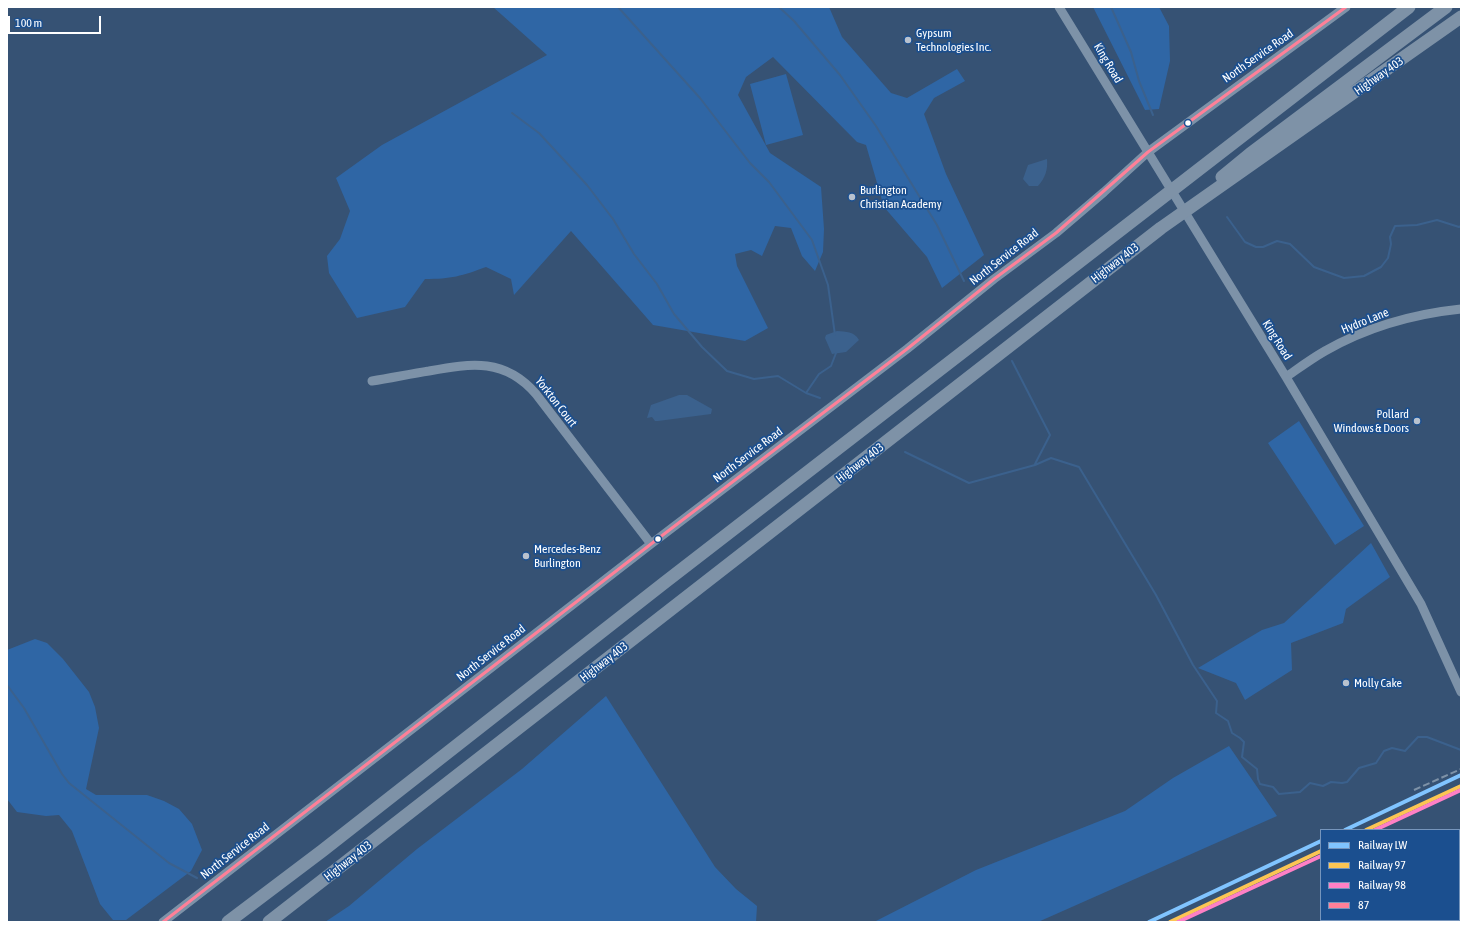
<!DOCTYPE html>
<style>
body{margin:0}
#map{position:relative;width:1468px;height:929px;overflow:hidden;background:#365274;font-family:"Asap Condensed",sans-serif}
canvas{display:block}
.frame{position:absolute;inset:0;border:8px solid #fff;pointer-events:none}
.legend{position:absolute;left:1320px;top:829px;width:140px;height:92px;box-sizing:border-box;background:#1b4f8f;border:1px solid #7695bc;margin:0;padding:5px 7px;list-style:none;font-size:12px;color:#fff}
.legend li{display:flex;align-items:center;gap:8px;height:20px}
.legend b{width:20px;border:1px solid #7695bc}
.scale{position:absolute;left:8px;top:16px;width:93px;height:18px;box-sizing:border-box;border:2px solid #fff;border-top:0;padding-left:5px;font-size:12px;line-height:14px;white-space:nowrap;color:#fff;-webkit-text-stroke:3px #1b4f8f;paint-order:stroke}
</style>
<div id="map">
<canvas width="1468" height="929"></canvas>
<div class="frame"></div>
<ul class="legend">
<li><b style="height:5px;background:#80c4ff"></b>Railway LW</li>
<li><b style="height:5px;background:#fcc553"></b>Railway 97</li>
<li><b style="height:5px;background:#ff80c5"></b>Railway 98</li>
<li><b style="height:5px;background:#ff8098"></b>87</li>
</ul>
<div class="scale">100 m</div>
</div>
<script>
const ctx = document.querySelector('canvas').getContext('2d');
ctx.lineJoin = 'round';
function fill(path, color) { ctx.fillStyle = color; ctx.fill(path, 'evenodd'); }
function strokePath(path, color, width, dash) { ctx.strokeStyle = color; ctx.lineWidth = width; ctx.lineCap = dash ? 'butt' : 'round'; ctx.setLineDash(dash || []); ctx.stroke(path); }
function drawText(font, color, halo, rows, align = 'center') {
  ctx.font = font + ' "Asap Condensed",sans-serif'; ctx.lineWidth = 3.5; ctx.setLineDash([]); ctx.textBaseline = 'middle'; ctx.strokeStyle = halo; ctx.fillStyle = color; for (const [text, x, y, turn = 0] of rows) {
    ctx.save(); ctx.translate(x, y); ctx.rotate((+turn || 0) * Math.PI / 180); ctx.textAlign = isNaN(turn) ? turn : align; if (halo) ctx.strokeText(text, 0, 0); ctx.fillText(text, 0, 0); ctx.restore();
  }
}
fill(new Path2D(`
 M493 7H829L842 37 891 93 907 98 957 69 965 81 934 98 924 114 946 174 984 255 942 288 927 257 884 207 866 145 857 142 773 57 746 77 738 95 770 153 821 187 824 229 823 252 815 271 802 256 791 228 775 226 762 256 751 250 735 254 737 266 768 328 745 341 653 325 571 231 514 295 511 279 486 267C462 276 451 279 425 279L405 307 357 318 329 273 327 256 340 239 350 211 336 178 382 145 547 55Z
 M1093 7H1159L1169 26 1170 61 1159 109 1145 110Z
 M786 74 803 135 766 145 750 84Z
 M1299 421 1364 526 1335 545 1268 443Z
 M1371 543 1390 577 1346 609 1343 623 1291 643 1292 670 1245 700 1236 683 1198 668 1262 630 1284 623Z
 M35 639 47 643 63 659 89 692 95 707 99 728 86 789 96 795H147L164 801 179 809 192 824 202 850 191 871 126 920H113L100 904 72 831 59 815 46 816 17 812 7 799V650Z
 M606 696 715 867 736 889 757 906 756 922H325L349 906 417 849 522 769Z
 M1229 746 1277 816 1038 922H874L976 870 1125 811 1173 778Z`), '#2f66a5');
fill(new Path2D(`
 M1047 159C1048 170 1045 178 1038 186H1029L1023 179 1028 165Z
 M837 331C846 332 854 331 859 340L846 352 832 354 825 338 826 335Z
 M679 395H687L712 409 711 414 658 421H655L652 417 647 418 651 405Z`), '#3b618d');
strokePath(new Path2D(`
 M618 7 700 98 750 163 769 182 812 240 828 285 835 335
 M779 7 794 21 840 75 876 126 937 225 964 281
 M1111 7 1131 52 1139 81 1153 115
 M512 113 539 133 587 185 613 219 634 254 657 284 674 314 702 347 727 371 754 379 778 376 806 393 820 398
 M1227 217 1245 242 1256 247H1263L1277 241 1290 244 1314 267 1344 278 1364 276 1381 267 1388 258 1391 244 1390 237 1395 226 1417 225 1437 220 1459 227 1461 226
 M1012 361 1050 435 1035 464
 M806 393 819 374 831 366 836 353
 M905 452 969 483 1035 465 1051 458 1079 467 1156 595 1193 665 1217 701 1216 713 1228 721 1232 733 1240 738 1244 742 1242 757 1257 769 1258 779 1260 784 1273 787 1279 794 1300 792 1310 783 1323 786 1331 782 1342 783 1347 782 1359 768 1376 763 1384 751 1392 748 1405 751 1418 737H1427L1461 750
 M7 685 24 708 62 774 69 783 169 863 197 878`), '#3b618d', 2);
strokePath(new Path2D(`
 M1059 7 1286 377 1421 604 1461 692
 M1286 377C1299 368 1311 359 1325 351 1367 327 1413 314 1461 309
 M372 381C391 378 410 374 429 371 472 363 505 358 536 394L651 544
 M163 922 651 544 907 349 994 279 1056 233 1104 192 1148 152 1346 7
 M1336 922 1340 920
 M1455 922V920`), '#7d92a8', 9);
strokePath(new Path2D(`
 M1222 177 1250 154 1446 7
 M228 922 322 851 664 583 1409 7
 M269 922 1161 228 1461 17`), '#7e92a7', 13);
strokePath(new Path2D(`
 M1414 790 1461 769`), '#7e92a7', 2, [7, 3]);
strokePath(new Path2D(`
 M163 922 651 544 907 349 994 279 1056 233 1148 152 1346 7`), '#ff8098', 3);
strokePath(new Path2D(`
 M1345 830 1461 775
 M1149 922 1321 841`), '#80c4ff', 4);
strokePath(new Path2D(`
 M1366 830 1461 786
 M1170 922 1321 851`), '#fcc553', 4);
strokePath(new Path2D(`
 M1375 830 1461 790
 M1178 922 1321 856`), '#ff80c5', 4);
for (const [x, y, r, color] of [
 [908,40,4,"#b9c2ce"],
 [1188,123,3.5,"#fff"],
 [852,197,4,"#b9c2ce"],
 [1417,421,4,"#b9c2ce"],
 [658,539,3.5,"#fff"],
 [526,556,4,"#b9c2ce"],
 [1346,683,4,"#b9c2ce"]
]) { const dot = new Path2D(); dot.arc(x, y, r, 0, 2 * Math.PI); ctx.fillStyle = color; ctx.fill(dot); strokePath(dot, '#1b4f8f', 1.5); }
drawText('12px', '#fff', '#1b4f8f', [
 ["Gypsum",916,33],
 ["Technologies Inc.",916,47],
 ["Burlington",860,190],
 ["Christian Academy",860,204],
 ["Pollard",1409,414,"right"],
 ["Windows & Doors",1409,428,"right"],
 ["Mercedes-Benz",534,549],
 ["Burlington",534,563],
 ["Molly Cake",1354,683]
], 'left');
drawText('12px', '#fff', '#1b4f8f', [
 ["North Service Road",1258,56,-35],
 ["King Road",1108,63,59],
 ["Highway 403",1379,76,-35],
 ["North Service Road",1004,257,-38],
 ["Highway 403",1115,263,-38],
 ["Hydro Lane",1365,321,-22],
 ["King Road",1277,340,58],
 ["Yorkton Court",556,402,52],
 ["North Service Road",748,455,-37],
 ["Highway 403",860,463,-38],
 ["North Service Road",491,653,-38],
 ["Highway 403",604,662,-38],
 ["North Service Road",235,851,-38],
 ["Highway 403",348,861,-38]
]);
</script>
